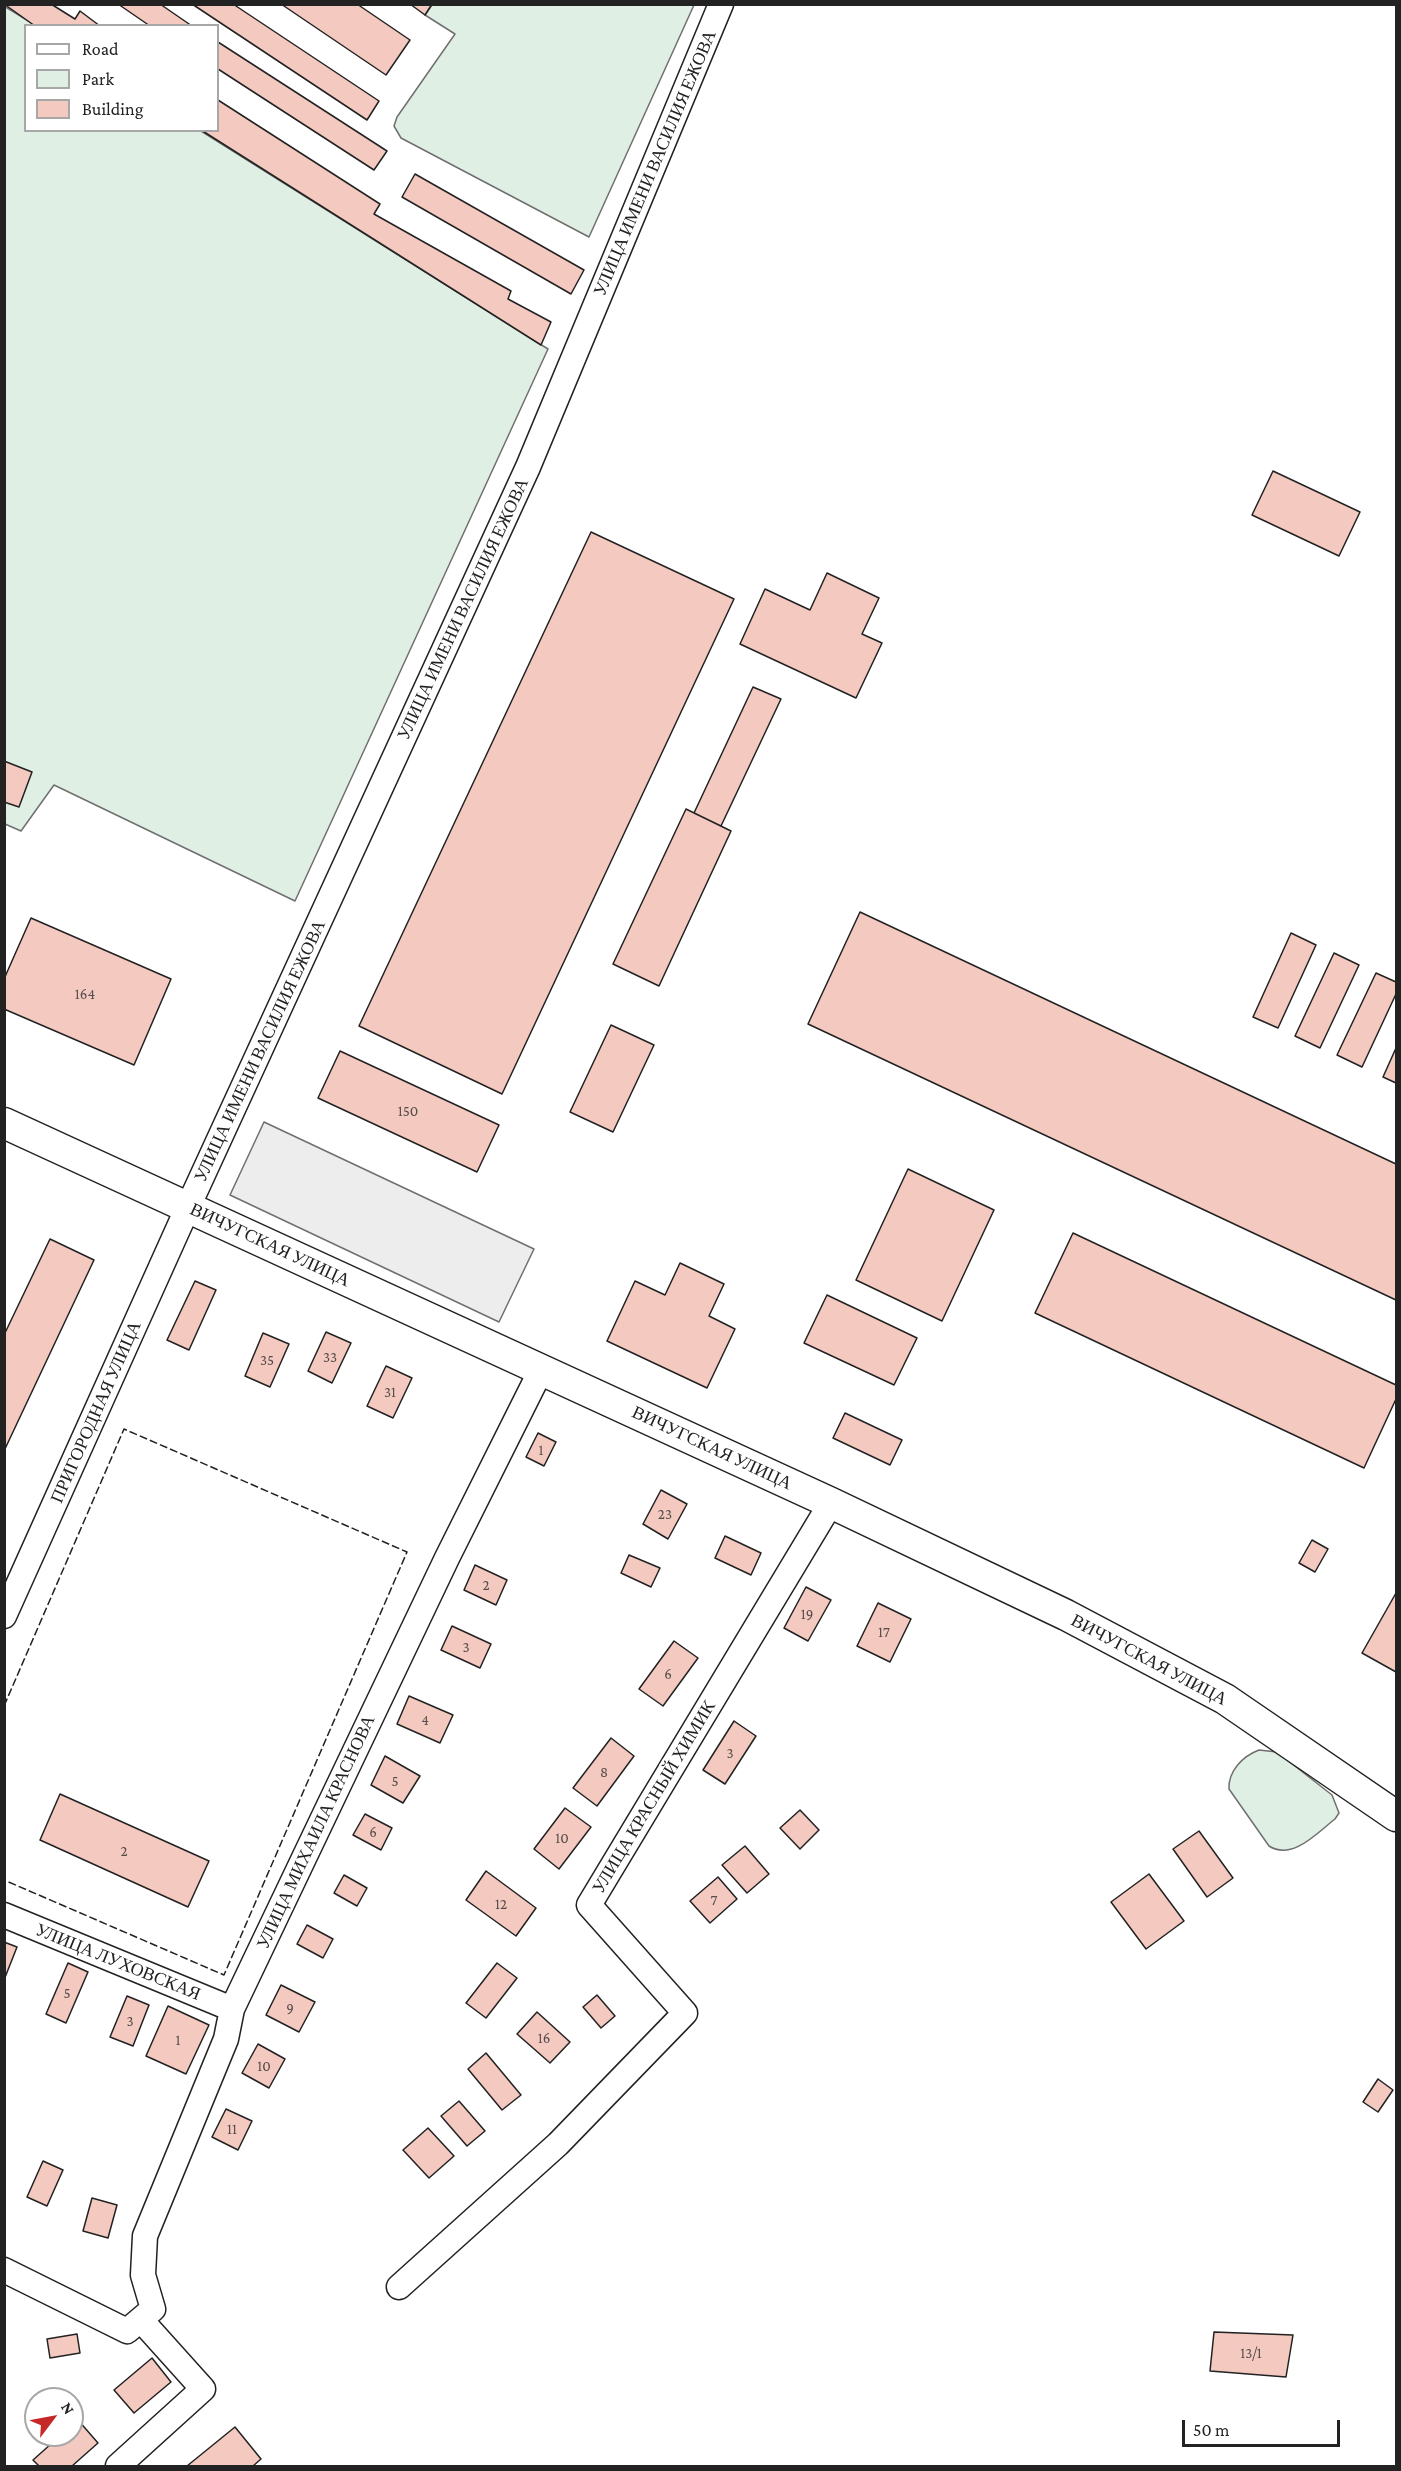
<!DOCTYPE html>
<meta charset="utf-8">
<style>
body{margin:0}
#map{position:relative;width:1401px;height:2471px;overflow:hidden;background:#fff;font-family:"Crimson Pro",serif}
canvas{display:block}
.frame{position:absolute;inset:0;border:6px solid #222;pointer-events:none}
.legend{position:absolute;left:24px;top:24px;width:195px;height:108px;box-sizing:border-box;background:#fff;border:2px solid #a7a7a7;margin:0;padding:8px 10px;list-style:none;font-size:18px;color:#222}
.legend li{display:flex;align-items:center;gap:12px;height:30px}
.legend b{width:30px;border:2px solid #a7a7a7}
.north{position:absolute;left:24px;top:2387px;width:60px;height:60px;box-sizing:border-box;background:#fff;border:2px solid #a7a7a7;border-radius:50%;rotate:58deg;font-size:16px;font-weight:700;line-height:24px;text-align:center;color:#222}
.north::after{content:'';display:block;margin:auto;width:21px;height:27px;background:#c62828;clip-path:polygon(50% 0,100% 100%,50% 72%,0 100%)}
.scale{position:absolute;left:1182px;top:2420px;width:158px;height:27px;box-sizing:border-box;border:3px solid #222;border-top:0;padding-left:8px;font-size:18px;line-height:21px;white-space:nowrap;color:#222;-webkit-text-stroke:4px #fff;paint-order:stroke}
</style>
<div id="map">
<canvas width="1401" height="2471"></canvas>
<div class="frame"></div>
<ul class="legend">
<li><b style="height:8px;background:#fff"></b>Road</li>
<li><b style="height:16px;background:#e0efe3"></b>Park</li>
<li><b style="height:16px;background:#f3c9c0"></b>Building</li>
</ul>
<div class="north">N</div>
<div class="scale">50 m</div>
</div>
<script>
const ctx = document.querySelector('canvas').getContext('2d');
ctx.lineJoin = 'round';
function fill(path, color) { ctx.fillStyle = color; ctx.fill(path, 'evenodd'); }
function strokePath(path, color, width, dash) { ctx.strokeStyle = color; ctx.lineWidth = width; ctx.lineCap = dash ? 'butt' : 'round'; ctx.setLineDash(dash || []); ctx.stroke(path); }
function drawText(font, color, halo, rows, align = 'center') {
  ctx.font = font + ' "Crimson Pro",serif'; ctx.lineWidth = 4.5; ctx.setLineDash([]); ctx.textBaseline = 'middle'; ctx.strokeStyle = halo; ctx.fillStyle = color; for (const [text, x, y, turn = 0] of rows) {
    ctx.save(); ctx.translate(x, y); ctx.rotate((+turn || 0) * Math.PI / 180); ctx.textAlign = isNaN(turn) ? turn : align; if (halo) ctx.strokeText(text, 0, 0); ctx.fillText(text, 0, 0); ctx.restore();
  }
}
const green = new Path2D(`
 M432 5H694L589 237 401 138 394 126 397 117 455 34 425 15Z
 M4 6 35 25 26 26V130L201 131 548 349 295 901 54 785 21 831 5 824Z
 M1259 1750 1277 1752 1332 1795 1339 1813 1335 1819C1317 1833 1292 1861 1269 1846L1229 1789C1228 1771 1243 1756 1259 1750Z`);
fill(green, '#e0efe3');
strokePath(green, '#6f6f6f', 1.5);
const parking = new Path2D(`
 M264 1122 534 1249 499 1322 230 1195Z`);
fill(parking, '#ededed');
strokePath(parking, '#6f6f6f', 1.5);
const building = new Path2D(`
 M4 4H51L75 19 80 11 100 26H35Z
 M118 4H160L192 26H150Z
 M192 4H233L379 101 367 120Z
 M281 4H357L410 40 386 75Z
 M410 4H432L425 15Z
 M218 42 387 151 374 170 218 69Z
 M218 100 380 204 374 214 511 291 508 299 551 322 541 345 201 130H218Z
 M415 174 584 270 571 294 402 197Z
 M1273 471 1360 512 1339 556 1252 515Z
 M591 532 734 599 502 1094 359 1026Z
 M827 573 879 598 862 634 882 643 856 698 740 644 765 589 810 610Z
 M753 687 781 699 721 826 694 813Z
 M4 761 32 772 19 807 4 802Z
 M686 809 731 831 659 986 613 964Z
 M860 912 1396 1164V1300L808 1024Z
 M31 918 171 979 134 1065 4 1009V979Z
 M1291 933 1316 945 1278 1028 1253 1017Z
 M1334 953 1359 965 1320 1048 1295 1036Z
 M1376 973 1396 982V994L1362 1067 1337 1055Z
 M611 1025 654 1045 613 1132 570 1112Z
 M1396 1048V1083L1383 1077Z
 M340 1051 499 1125 477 1172 318 1098Z
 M908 1169 994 1210 942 1321 856 1280Z
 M1073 1233 1396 1385V1399L1364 1468 1035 1313Z
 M50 1239 94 1260 4 1451V1335Z
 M680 1263 724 1284 709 1316 735 1329 707 1388 607 1341 635 1281 665 1295Z
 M195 1281 216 1290 189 1350 167 1340Z
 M827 1295 917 1338 894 1385 804 1343Z
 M326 1332 351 1343 332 1383 308 1371Z
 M263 1333 289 1344 270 1387 245 1376Z
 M386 1366 412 1378 393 1418 367 1406Z
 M845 1413 902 1440 890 1465 833 1438Z
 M538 1433 556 1442 544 1466 526 1457Z
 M661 1490 687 1504 668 1539 643 1524Z
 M725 1536 761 1553 751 1575 715 1558Z
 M1312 1540 1328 1549 1315 1572 1299 1563Z
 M629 1555 660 1568 651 1587 621 1573Z
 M475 1565 507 1580 496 1605 464 1590Z
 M806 1587 831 1600 808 1641 784 1628Z
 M1396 1593V1672L1362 1653Z
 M878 1603 911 1619 890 1662 857 1646Z
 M452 1626 491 1644 480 1668 441 1650Z
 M674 1641 698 1658 663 1706 639 1689Z
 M409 1696 453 1715 440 1743 397 1724Z
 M734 1721 756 1736 725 1784 703 1770Z
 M611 1738 634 1756 597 1806 573 1788Z
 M385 1756 420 1776 403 1803 371 1785Z
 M60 1794 209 1861 188 1907 40 1840Z
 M565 1808 591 1827 559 1869 534 1849Z
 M800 1810 819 1830 800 1849 780 1828Z
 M365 1814 392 1828 381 1850 353 1835Z
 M1199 1831 1233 1878 1207 1897 1173 1849Z
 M745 1846 769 1874 747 1893 722 1865Z
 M486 1871 536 1908 516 1936 466 1900Z
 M1149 1874 1184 1921 1146 1949 1111 1902Z
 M344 1875 367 1888 357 1906 334 1893Z
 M718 1877 737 1899 710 1923 690 1901Z
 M307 1925 333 1939 323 1958 297 1944Z
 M4 1942 17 1947 4 1980Z
 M68 1963 88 1972 66 2023 46 2014Z
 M497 1963 517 1978 486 2018 466 2003Z
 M281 1985 315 2002 299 2032 266 2015Z
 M597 1995 615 2016 601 2028 583 2007Z
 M127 1996 149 2005 133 2046 110 2037Z
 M168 2006 209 2025 186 2074 146 2056Z
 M537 2012 570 2042 550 2063 517 2034Z
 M258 2044 285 2059 269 2088 242 2073Z
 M486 2053 521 2095 502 2110 468 2069Z
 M1378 2079 1393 2090 1378 2112 1363 2102Z
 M459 2101 485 2131 467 2146 441 2116Z
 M226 2109 252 2121 238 2150 212 2137Z
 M428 2128 454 2156 429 2178 403 2150Z
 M43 2161 63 2170 47 2206 27 2197Z
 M92 2198 117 2205 108 2238 83 2231Z
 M1214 2332 1293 2335 1286 2377 1210 2371Z
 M77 2334 80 2353 50 2358 47 2339Z
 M152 2358 171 2382 134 2413 114 2390Z
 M78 2420 98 2443 72 2466H39L33 2460 61 2435H72V2425Z
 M235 2427 261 2459 253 2466H187Z`);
fill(building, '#f3c9c0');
strokePath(building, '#222', 1.5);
const minor = new Path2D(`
 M4 1616 188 1207 528 467 721 4
 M4 1915 232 2009
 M4 2270 127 2331 153 2309 143 2275 145 2236 226 2039 232 2009 447 1558 541 1370
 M399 2287 558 2144 685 2013 589 1905 831 1503
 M118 2466 203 2389 141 2320`);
const major = new Path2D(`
 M4 1123 831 1503 1066 1615 1225 1699 1396 1816`);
strokePath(minor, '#222', 27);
strokePath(major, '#222', 33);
strokePath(minor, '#fff', 24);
strokePath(major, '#fff', 30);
strokePath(new Path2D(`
 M4 1706 124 1429 407 1552 224 1975 4 1880`), '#222', 1.5, [8, 3]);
drawText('15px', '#564c4a', null, [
 ["164",85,994],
 ["150",408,1111],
 ["33",330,1357],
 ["35",267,1360],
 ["31",390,1392],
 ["1",541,1450],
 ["23",665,1514],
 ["2",486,1585],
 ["19",807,1614],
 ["17",884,1632],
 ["3",466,1647],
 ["6",668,1674],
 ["4",425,1720],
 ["3",730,1753],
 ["8",604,1772],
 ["5",395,1781],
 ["6",373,1832],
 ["10",562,1838],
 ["2",124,1851],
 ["7",714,1900],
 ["12",501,1904],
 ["5",67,1993],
 ["9",290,2008],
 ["3",130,2021],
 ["16",544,2038],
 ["1",178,2040],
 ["10",264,2066],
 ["11",232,2129],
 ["13/1",1251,2353]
]);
drawText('18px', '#222', '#fff', [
 ["УЛИЦА ИМЕНИ ВАСИЛИЯ ЕЖОВА",655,163,-67],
 ["УЛИЦА ИМЕНИ ВАСИЛИЯ ЕЖОВА",463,609,-65],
 ["УЛИЦА ИМЕНИ ВАСИЛИЯ ЕЖОВА",260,1051,-65],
 ["ВИЧУГСКАЯ УЛИЦА",270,1245,25],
 ["ПРИГОРОДНАЯ УЛИЦА",96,1412,-66],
 ["ВИЧУГСКАЯ УЛИЦА",712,1448,25],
 ["ВИЧУГСКАЯ УЛИЦА",1149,1660,28],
 ["УЛИЦА КРАСНЫЙ ХИМИК",654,1797,-59],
 ["УЛИЦА МИХАИЛА КРАСНОВА",316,1832,-65],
 ["УЛИЦА ЛУХОВСКАЯ",118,1962,22]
]);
</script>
